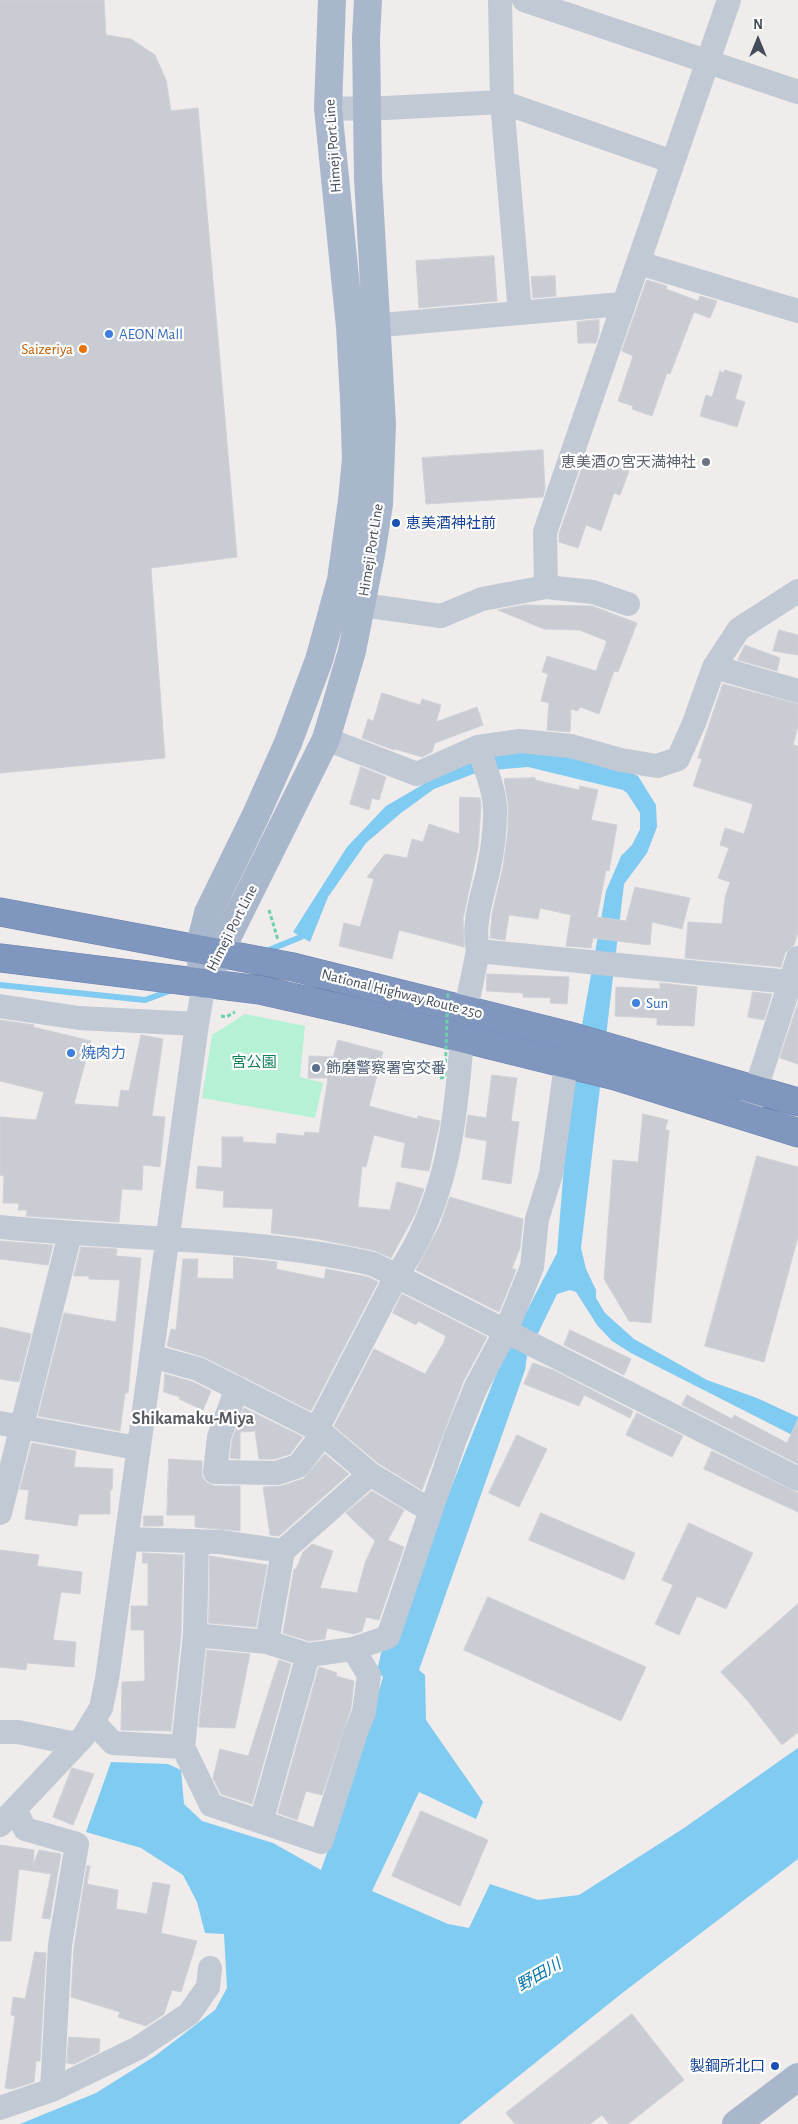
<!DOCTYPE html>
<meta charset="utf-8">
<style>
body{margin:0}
#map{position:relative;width:798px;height:2124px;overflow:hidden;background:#efeceb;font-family:"Alegreya Sans",sans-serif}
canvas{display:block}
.north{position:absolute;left:733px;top:15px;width:50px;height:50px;-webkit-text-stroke:4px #fff;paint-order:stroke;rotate:0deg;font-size:14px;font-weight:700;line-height:20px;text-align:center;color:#434c5a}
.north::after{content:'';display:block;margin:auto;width:18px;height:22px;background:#434c5a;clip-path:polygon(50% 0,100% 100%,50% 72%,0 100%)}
</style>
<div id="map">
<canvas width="798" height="2124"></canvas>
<div class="north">N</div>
</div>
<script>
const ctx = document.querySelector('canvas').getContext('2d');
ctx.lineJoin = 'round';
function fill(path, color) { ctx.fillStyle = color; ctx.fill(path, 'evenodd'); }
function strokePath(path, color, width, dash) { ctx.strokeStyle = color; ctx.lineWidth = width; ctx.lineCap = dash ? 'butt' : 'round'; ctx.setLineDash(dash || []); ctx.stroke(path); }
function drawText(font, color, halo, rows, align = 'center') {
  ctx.font = font + ' "Alegreya Sans","Noto Sans JP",sans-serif'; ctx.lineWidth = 4.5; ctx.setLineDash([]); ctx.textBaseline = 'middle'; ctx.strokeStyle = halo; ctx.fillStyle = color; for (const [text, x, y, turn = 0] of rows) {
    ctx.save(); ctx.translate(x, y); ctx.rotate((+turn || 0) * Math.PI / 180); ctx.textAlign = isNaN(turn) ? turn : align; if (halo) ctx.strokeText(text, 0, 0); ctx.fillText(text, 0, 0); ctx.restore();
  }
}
fill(new Path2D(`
 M245 1014 305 1026 300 1077 323 1083 315 1118 202 1098 212 1035Z`), '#b5f1d4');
fill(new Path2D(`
 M542 749 625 770 638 776 656 805 657 827 647 853 624 884 581 1248 586 1269 596 1290V1298L605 1313 634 1339 707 1380 757 1398 798 1417V1438L631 1353 612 1341 597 1325 576 1292 570 1290 557 1294 527 1356 525 1370 419 1670 425 1675 426 1720 483 1802 476 1819 419 1792 372 1891 448 1924 469 1928 490 1884 538 1900 579 1895 684 1828 798 1748V1859L621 1994 459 2124H20L96 2093 155 2056 215 2010 227 1988 224 1934 205 1933 197 1902 183 1875 141 1848 86 1832 111 1762 168 1764 181 1770 184 1804 202 1821 273 1843 321 1870 354 1777 383 1677 377 1671 382 1649 445 1503 504 1355 557 1253 570 1092 606 891 621 856 632 845 640 829V813L627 793 623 790 528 767 481 771 434 789 401 813 366 843 328 897 310 942 293 932 347 847 386 806 467 759Z`), '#7fcbf1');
strokePath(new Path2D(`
 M264 952 301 937 305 930
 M0 985 145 1000 172 990`), '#7fcbf1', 6);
const building = new Path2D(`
 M0 0H104L106 35 131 39 155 55 166 80 171 111 198 108 237 557 151 568 165 758 0 773Z
 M494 256 497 301 419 308 416 261Z
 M555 276 556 296 533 298 531 277Z
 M647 280 667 286 666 289 698 301 700 296 717 301 710 318 694 312 670 374 667 373 652 416 632 409 633 406 618 401 633 356 622 351Z
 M599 320V332L596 343H578L577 322Z
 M725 370 742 375 735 399 745 402 737 427 700 416 706 395 712 397 720 371 724 373Z
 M543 450 545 489 543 497 426 504 422 458Z
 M586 457 629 471 620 495 614 493 601 531 586 525 578 548 559 542V534Z
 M524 605 592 606 637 623 618 672 614 671 599 714 580 707 578 711 571 709 570 732 547 730 549 703 541 701 548 674 542 672 547 656 596 671 607 641 579 630 544 629 498 610Z
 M779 630 798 635V655L773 651Z
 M745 645 780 658 777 671 738 660Z
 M723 684 798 704V726L793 745 798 746V932L794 945 785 953 781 967 685 958 688 922 722 924 725 898 730 882 718 878 729 848 720 845 725 828 744 834 753 804 693 786 702 759 698 758Z
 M382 693 420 705 422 699 441 705 436 722 477 707 483 725 435 743 432 752 422 757 395 749 394 750 362 738 368 719 373 721Z
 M361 767 386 777 379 800 372 798 369 810 350 804Z
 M535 778V780L579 790 580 786 598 790 591 820 617 825 609 871 606 870 597 917 626 921 635 887 690 898 682 929 652 922 650 945 593 938 591 948 566 946 571 915 540 908 538 919 509 915 505 940 490 938 492 914 503 867 508 830V804L504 779Z
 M460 797 480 798 481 807 478 848 463 919 464 947 399 930 392 959 339 946 344 923 360 927 374 879 367 877 385 854 407 858 412 839 423 842 429 824 459 834Z
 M487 974 569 977 567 1004 550 1003 551 998 523 997V993L487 991Z
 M660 983 697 987 694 1026 657 1025V1018L615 1016 616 987 660 989Z
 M753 992 772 994 764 1020 748 1017Z
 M798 1003V1064L780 1058Z
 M0 1020 34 1025 33 1027 91 1041 74 1104 118 1107 121 1090 129 1091 141 1035 163 1039 152 1116 165 1117 160 1167 143 1165 142 1190 122 1189 119 1222 26 1216 27 1210H18L19 1203H3L4 1176 0 1175V1117L36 1120 44 1092 0 1081Z
 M338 1040 383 1052 369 1106 417 1119 418 1116 440 1121 429 1171 401 1167 405 1143 374 1135 366 1167 362 1166 358 1207 390 1210 397 1182 424 1189 415 1214 391 1258 376 1251 318 1239 271 1233 273 1209 223 1207 224 1191 196 1188 198 1166 222 1168V1137H243V1142L276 1144 277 1133 304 1136 305 1132 319 1133 328 1078H308L309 1056 333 1057Z
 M492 1075 517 1078 511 1121 519 1122 511 1184 482 1179 487 1141 465 1137 468 1115 486 1118Z
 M643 1114 668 1120 665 1130H669L651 1323 629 1321 604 1279 613 1160 638 1162Z
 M757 1156 798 1167V1237L764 1362 705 1346Z
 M450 1197 523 1219 520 1248 512 1268 516 1270 499 1312 416 1270 440 1225Z
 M0 1241 53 1245 48 1265 0 1259Z
 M81 1247 117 1249 116 1256 141 1258 128 1393H125L120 1431 38 1416 64 1313 116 1322 120 1280 89 1279V1276H74Z
 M234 1257 277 1262 276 1269 324 1279 326 1269 368 1277 378 1282 311 1411 204 1357 167 1346 171 1329 176 1330 183 1259H198L197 1278 233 1279Z
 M402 1294 487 1337 463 1382 422 1490 378 1463 334 1426 374 1349 425 1374 444 1342 446 1336 418 1321 416 1325 393 1313Z
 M0 1327 31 1334 19 1382 0 1379Z
 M570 1330 631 1359 624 1375 564 1345Z
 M533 1363 553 1370 633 1411 630 1418 584 1395 579 1406 524 1384Z
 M165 1374 193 1382 211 1391 203 1410 179 1399 180 1397 164 1392Z
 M687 1395 732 1419 734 1415 787 1443 798 1419V1464L682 1405Z
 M244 1408 303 1437 290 1454 275 1459H259L255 1431 240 1432V1459L230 1458 232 1440Z
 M637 1413 683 1436 672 1457 626 1435Z
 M517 1435 547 1449 519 1507 489 1493Z
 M32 1443 76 1451 74 1467 113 1469 112 1490H110V1514H79L77 1526 25 1519 29 1490 20 1489Z
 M712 1451 798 1493V1512L704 1469Z
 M325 1454 349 1474 279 1536 270 1535 263 1487 281 1486 303 1479Z
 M169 1459 202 1461V1477L207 1483 215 1486H240V1531L195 1527V1515H167Z
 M372 1491 404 1510 388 1540 404 1547 379 1620 366 1617 362 1631 354 1634 327 1628 325 1639 309 1641 283 1633 294 1569H296L303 1552 312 1544 333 1551 320 1588 357 1593 365 1563 375 1541 346 1513Z
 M541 1513 635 1553 624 1580 529 1540Z
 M144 1516H163V1526H144Z
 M689 1523 753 1553 726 1609 697 1596 679 1635 655 1624 673 1585 662 1580Z
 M0 1550 39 1555 37 1566 82 1572 80 1594 61 1592 53 1640 76 1642 74 1667 27 1663 26 1670 0 1667Z
 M143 1553 183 1555 181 1634 171 1731 121 1730 122 1682 145 1681 144 1630H131V1606H148V1563H143Z
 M210 1556 267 1565 256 1627 209 1623Z
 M488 1597 646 1667 621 1721 464 1650Z
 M798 1604V1732L782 1745 747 1700 721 1672Z
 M207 1650 250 1654 235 1728 199 1727Z
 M279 1660 291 1664 252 1804 221 1794 213 1778 220 1749 248 1756Z
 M319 1667 337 1673 336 1676 354 1681 351 1708 322 1795 306 1791 297 1820 278 1813Z
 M72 1768 94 1774 73 1825 53 1817Z
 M421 1811 488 1840 460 1906 392 1876Z
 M0 1845 34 1850 33 1865 39 1850 61 1854 50 1919 42 1918 51 1874 19 1869 11 1941H0Z
 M87 1866H90L87 1884 118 1890 116 1909 147 1914 153 1882 170 1885 161 1933 197 1941 181 1992 172 1990 164 2014 146 2026 118 2017 120 2012 71 1997 74 1947Z
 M35 1952 46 1953 40 2061H36L34 2082 12 2089 5 2088 15 2016 11 2015 13 1997 25 1999Z
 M632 2014 684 2080 628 2124H609L602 2115 590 2124H515L506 2113Z
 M69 2037 100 2039 99 2052 74 2064 67 2063Z`);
fill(building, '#caccd4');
strokePath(building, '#cfd1d8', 1);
const highway = new Path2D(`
 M0 912 293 967 566 1035 798 1102
 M0 958 260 990 357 1012 615 1076 798 1133`);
strokePath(highway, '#6a81ab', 29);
strokePath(new Path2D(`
 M269 910 278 940
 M221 1016 226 1017 235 1012`), '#6bd1ac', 3, [4, 2.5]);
strokePath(new Path2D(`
 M500 0 502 102 520 313
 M524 0 798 92
 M328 108 366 109 502 102 673 162
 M639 263 798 311
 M359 327 622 304
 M546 587 593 592 628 604
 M362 605 441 616 482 599 546 587 545 532 729 0
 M714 667 798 691
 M326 739 417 774 478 747 520 741 571 746 621 760 657 766 678 759 694 723 714 667 739 629 798 591
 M478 747C485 768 496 792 495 814 495 833 492 853 488 872 482 897 472 925 478 951
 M0 1006 79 1018 197 1024
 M466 1009 478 951 790 982
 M747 1117 798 958
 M0 1227C124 1240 251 1236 373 1264L798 1479
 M151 1356 198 1369 317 1429 370 1474 431 1511
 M237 1388 219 1437 215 1472 277 1473 298 1466 323 1434
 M0 1423 137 1448
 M317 1429 397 1275C447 1203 456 1122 462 1037
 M0 1513 70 1234
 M126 1539 220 1542 283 1551 370 1474
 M195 1635 267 1642 308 1655 353 1649 388 1637 455 1439 476 1387 506 1331 532 1267 537 1219 551 1174 566 1065
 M267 1642 283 1551
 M93 1722 113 1743 183 1747 195 1635 197 1541
 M0 1732H18L76 1744
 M183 1747 211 1805 321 1842 356 1732 364 1712 369 1675 353 1649
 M15 1809 25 1829 77 1844 60 1945 52 2090
 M261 1822 308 1655
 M0 1825 84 1736 101 1708 107 1679 197 1024 204 984
 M0 2108 52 2090 138 2048 189 2014 208 1987 210 1968`), '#c1c9d5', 24);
strokePath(new Path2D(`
 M203 973 199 949 208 913 255 817 288 743 319 660 341 580 352 500 356 459 354 399 350 327 328 108 332 0
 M204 984 326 739 352 651 371 555 379 504 382 424 368 178 366 38 368 0
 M736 2124 798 2077`), '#a9b7cd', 28);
strokePath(highway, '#7f96bf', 28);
strokePath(new Path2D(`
 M440 1078 445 1077 448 991`), '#6bd1ac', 3, [4, 2.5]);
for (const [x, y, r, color] of [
 [109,334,5,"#3f7fe0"],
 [83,349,5,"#e8710a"],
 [706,462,5,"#6b7280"],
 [396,523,5,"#1a4fb4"],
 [636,1003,5,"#3f7fe0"],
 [71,1053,5,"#3f7fe0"],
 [316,1068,5,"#5c6f8a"],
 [775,2066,5,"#1a4fb4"]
]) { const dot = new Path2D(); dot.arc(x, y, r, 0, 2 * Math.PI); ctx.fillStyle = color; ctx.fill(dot); strokePath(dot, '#fff', 2); }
drawText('15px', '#434c5a', '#fff', [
 ["Himeji Port Line",333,146,-94],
 ["Himeji Port Line",371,550,-81],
 ["Himeji Port Line",232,928,-63],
 ["National Highway Route 250",402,994,14]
]);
drawText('15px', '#366cbe', '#fff', [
 ["AEON Mall",119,334],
 ["Sun",646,1003],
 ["焼肉力",81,1053]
], 'left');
drawText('15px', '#c56008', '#fff', [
 ["Saizeriya",73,349]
], 'right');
drawText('15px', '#5b616d', '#fff', [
 ["恵美酒の宮天満神社",696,462]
], 'right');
drawText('15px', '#164399', '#fff', [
 ["恵美酒神社前",406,523],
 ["製鋼所北口",765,2066,"right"]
], 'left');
drawText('15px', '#107f56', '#fff', [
 ["宮公園",254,1062]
]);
drawText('15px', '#4e5e75', '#fff', [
 ["飾磨警察署宮交番",326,1068]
], 'left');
drawText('italic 16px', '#0374ae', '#fff', [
 ["野田川",539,1975,-30]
]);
drawText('bold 18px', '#585b61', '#fff', [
 ["Shikamaku-Miya",193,1419]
]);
</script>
